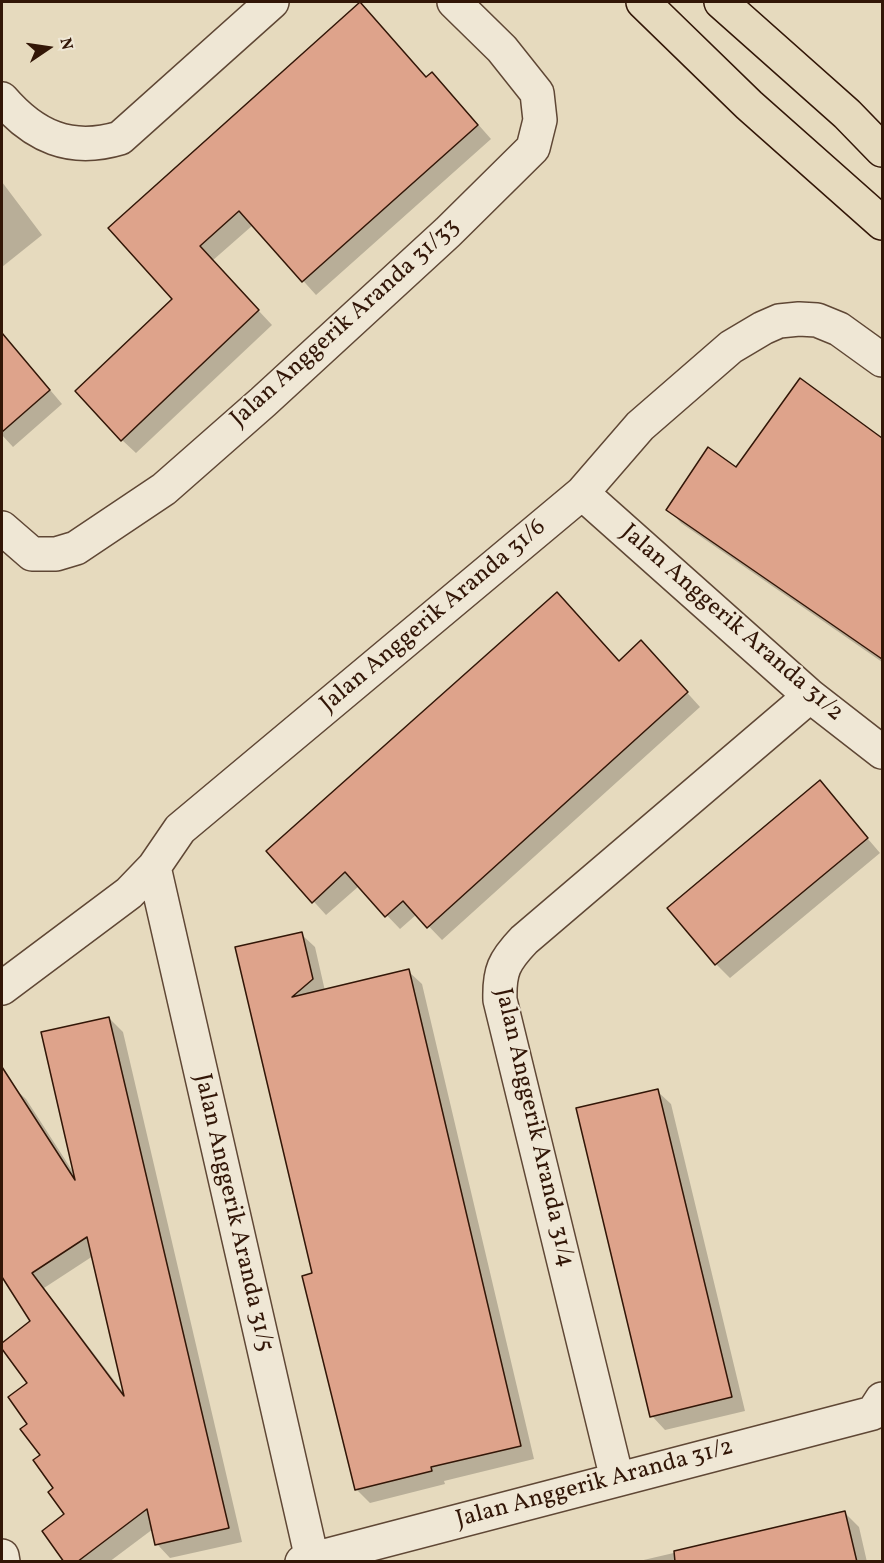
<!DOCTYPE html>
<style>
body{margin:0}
#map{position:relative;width:884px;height:1563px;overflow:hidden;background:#e6dabe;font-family:Vollkorn,serif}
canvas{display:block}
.frame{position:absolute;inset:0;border:3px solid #321607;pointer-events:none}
.north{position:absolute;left:18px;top:18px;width:60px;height:60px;-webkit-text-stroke:4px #efe7d5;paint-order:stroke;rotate:77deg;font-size:16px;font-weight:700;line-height:24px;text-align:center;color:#321607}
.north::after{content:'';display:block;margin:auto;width:21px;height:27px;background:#321607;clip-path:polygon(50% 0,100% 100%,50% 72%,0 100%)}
</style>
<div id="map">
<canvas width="884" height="1563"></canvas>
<div class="frame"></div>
<div class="north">N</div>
</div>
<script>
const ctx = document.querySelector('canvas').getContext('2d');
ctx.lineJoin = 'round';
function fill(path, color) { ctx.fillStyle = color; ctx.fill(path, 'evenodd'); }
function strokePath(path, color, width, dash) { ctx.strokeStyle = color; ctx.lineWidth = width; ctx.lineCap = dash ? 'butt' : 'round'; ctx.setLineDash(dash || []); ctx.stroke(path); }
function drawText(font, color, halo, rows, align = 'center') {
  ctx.font = font + ' Vollkorn,serif'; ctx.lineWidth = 4.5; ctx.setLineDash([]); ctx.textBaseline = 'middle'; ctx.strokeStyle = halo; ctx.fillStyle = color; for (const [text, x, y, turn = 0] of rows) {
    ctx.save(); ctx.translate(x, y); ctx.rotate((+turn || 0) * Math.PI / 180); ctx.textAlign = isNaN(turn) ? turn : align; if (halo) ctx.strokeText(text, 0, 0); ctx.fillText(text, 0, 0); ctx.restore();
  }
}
fill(new Path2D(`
 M427 79 446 88 491 139 316 295 253 225 212 261 272 325 136 453 122 440 174 299 110 228Z
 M2 182 42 235 2 267Z
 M2 333 62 404 13 447 2 435Z
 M800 380 882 441V662L681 523 668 509 737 469Z
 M654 656 700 707 442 940 417 914 400 929 359 886 326 915 269 852 619 662Z
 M833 798 880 853 730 978 716 964Z
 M301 934 315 947 325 991 408 971 422 984 534 1459 444 1481 445 1484 370 1503 356 1489 314 1275 237 949Z
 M109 1018 123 1032 242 1542 170 1558 157 1544 153 1529 109 1562H66V1515L42 1455 29 1384 2 1346 32 1322 2 1275V1093L12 1086 26 1099 75 1175ZM93 1256 126 1396 44 1288Z
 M657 1091 671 1104 745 1411 665 1430 652 1416Z
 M845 1513 859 1527 867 1562H635Z`), '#0003');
const building = new Path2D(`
 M360 2 426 77 432 72 478 125 302 282 239 211 200 246 259 310 121 441 75 391 172 299 108 228Z
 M2 333 50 390 2 432Z
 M800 378 882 438V659L666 510 708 447 736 467Z
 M557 592 619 661 641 640 688 692 427 928 403 901 385 917 345 872 312 903 266 851Z
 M820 780 868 838 715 965 667 908Z
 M302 932 313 979 292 997 409 969 521 1446 431 1467 432 1471 355 1490 302 1276 312 1273 235 947Z
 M109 1017 229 1528 155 1545 147 1509 77 1562H64L42 1531 64 1514 48 1492 53 1488 33 1460 40 1455 20 1429 27 1424 8 1397 27 1383 2 1349V1343L30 1321 2 1277V1067L75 1180 41 1032ZM87 1237 97 1280 124 1396 32 1273Z
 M658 1089 732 1397 650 1417 576 1108Z
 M845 1511 857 1562H675L674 1551Z`);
fill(building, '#dea38b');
strokePath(building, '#321607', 1.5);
const minor = new Path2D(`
 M2 99C34 136 70 153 120 138L272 2
 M582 493 810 696 882 752
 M2 528 32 554H56L76 548 164 489 263 402 448 232 533 148 540 120 537 93 502 49 454 2
 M154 867 312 1559
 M2 988 129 893 154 867 180 829 582 493 640 426 731 347 763 328 779 321 799 319 817 320 839 329 882 360
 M617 1479 500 1000C499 971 504 961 524 940L810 696
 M2 1556 3 1562
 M302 1562 873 1413 882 1399`);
const major = new Path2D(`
 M643 2 749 105 882 223
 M721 2 847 114 882 150`);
strokePath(minor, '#5f4735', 36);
strokePath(major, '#321607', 36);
strokePath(minor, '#efe7d5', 33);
strokePath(major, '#e6dabe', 33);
drawText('24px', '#321607', '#efe7d5', [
 ["Jalan Anggerik Aranda 31/33",346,324,-42],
 ["Jalan Anggerik Aranda 31/6",434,617,-40],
 ["Jalan Anggerik Aranda 31/2",731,624,41],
 ["Jalan Anggerik Aranda 31/4",533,1128,77],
 ["Jalan Anggerik Aranda 31/5",232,1213,77],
 ["Jalan Anggerik Aranda 31/2",595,1485,-15]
]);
</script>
